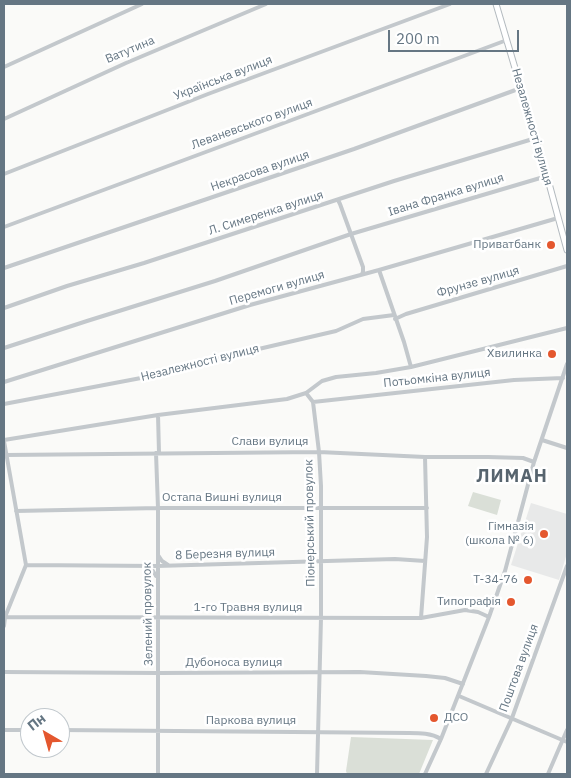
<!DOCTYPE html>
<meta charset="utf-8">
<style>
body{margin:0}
#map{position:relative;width:571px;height:778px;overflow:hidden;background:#fafaf8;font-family:"IBM Plex Sans",sans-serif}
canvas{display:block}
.frame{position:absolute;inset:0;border:5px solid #657683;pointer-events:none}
.north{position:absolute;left:20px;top:708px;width:50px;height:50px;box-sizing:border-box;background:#fff;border:1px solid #c1c8cd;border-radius:50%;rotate:322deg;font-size:14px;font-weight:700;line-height:20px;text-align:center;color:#657683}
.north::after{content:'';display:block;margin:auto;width:18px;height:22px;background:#e4572e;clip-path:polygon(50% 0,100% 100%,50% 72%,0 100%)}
.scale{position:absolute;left:388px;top:30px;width:131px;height:22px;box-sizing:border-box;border:2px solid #657683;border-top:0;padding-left:6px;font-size:15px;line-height:18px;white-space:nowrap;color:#657683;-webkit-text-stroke:4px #fff;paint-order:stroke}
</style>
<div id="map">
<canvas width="571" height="778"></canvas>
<div class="frame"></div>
<div class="north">Пн</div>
<div class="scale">200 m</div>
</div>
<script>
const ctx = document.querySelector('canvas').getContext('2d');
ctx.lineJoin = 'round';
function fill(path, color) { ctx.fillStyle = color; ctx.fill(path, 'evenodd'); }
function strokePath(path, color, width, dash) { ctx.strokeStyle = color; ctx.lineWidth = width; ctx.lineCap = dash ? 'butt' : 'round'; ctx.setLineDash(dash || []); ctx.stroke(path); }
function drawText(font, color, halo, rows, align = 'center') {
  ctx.font = font + ' "IBM Plex Sans",sans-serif'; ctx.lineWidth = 5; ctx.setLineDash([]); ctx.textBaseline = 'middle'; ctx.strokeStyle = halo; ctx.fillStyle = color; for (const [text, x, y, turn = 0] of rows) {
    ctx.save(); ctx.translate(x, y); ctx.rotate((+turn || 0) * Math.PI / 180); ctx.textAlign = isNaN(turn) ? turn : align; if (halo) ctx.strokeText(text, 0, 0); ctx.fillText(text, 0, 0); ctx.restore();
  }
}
fill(new Path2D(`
 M531 503 567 514V553L559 580 511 565Z`), '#e8e9e9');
fill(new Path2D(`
 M473 492 501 500 497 515 468 506Z
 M351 737 433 740 419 774H347L346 771Z`), '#dadfd7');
const secondary = new Path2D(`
 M496 4 547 176 567 250`);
strokePath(secondary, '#b3babf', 7);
strokePath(new Path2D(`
 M4 67 142 4
 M4 119 126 63 266 4
 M4 174 208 94 450 4
 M338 200 340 204 363 267V272L362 274
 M4 227 507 40
 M4 268 354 149 521 88
 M379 270 404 342 411 367
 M4 308 67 286 144 263 394 181 536 138
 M395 319 406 314 567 266
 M4 348 87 321 215 281 351 234 547 176
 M4 382 250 305 379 270 558 218
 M306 393 313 402 319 452 321 486V618L317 774
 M313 402 514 380 563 378
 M4 404 141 378 207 361 336 331 363 319 394 315
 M158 415 159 453
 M4 440 158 415 287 399 306 393 322 381 336 377 376 373 411 367 567 328
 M542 440 567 448
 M4 441 26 565 5 617 4 626
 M156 453 158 508V774
 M6 455 319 452 425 457H488L523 458 534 462
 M16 511 158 508H427
 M158 555 162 561 168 565
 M26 565 157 566 395 559 425 561
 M145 567 153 571 156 576
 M5 617 393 618H421L465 610 478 612 489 617
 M421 618 427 537 425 457
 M4 672 159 673 360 672 426 676 445 678 463 684
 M459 696 567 742
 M4 730H30
 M60 730 409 733C420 733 431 733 441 739
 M425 774 441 739 489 617 505 571 534 462 567 364
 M486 774 512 718 567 566
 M548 774 567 730`), '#c3c8cc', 4);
strokePath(secondary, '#fff', 5);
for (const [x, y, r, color] of [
 [551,245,5,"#e4572e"],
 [552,354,5,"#e4572e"],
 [544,534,5,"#e4572e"],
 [528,580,5,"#e4572e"],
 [511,602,5,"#e4572e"],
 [434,718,5,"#e4572e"]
]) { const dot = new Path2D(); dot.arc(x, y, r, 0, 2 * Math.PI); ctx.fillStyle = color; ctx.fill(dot); strokePath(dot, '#fff', 2); }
drawText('12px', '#657683', '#fff', [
 ["Ватутина",130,50,-23],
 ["Українська вулиця",223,78,-21],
 ["Леваневського вулиця",252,124,-20],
 ["Незалежності вулиця",532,127,74],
 ["Некрасова вулиця",260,171,-19],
 ["Івана Франка вулиця",446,195,-17],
 ["Л. Симеренка вулиця",266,213,-18],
 ["Фрунзе вулиця",478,282,-16],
 ["Перемоги вулиця",277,288,-16],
 ["Незалежності вулиця",200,363,-14],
 ["Потьомкіна вулиця",437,378,-6],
 ["Слави вулиця",270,442],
 ["Остапа Вишні вулиця",222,498],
 ["Піонерський провулок",310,523,-91],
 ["8 Березня вулиця",225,554,-2],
 ["1-го Травня вулиця",248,608],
 ["Зелений провулок",148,614,-91],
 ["Дубоноса вулиця",234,663],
 ["Поштова вулиця",519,668,-70],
 ["Паркова вулиця",251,721]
]);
drawText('12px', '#657683', '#fff', [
 ["Приватбанк",541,245],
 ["Хвилинка",542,354],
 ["Гімназія",534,527],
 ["(школа № 6)",534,541],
 ["Т-34-76",518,580],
 ["Типографія",501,602],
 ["ДСО",444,718,"left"]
], 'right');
ctx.letterSpacing = '1px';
drawText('bold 18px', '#57646e', '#fff', [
 ["ЛИМАН",512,477]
]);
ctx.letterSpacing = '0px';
</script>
